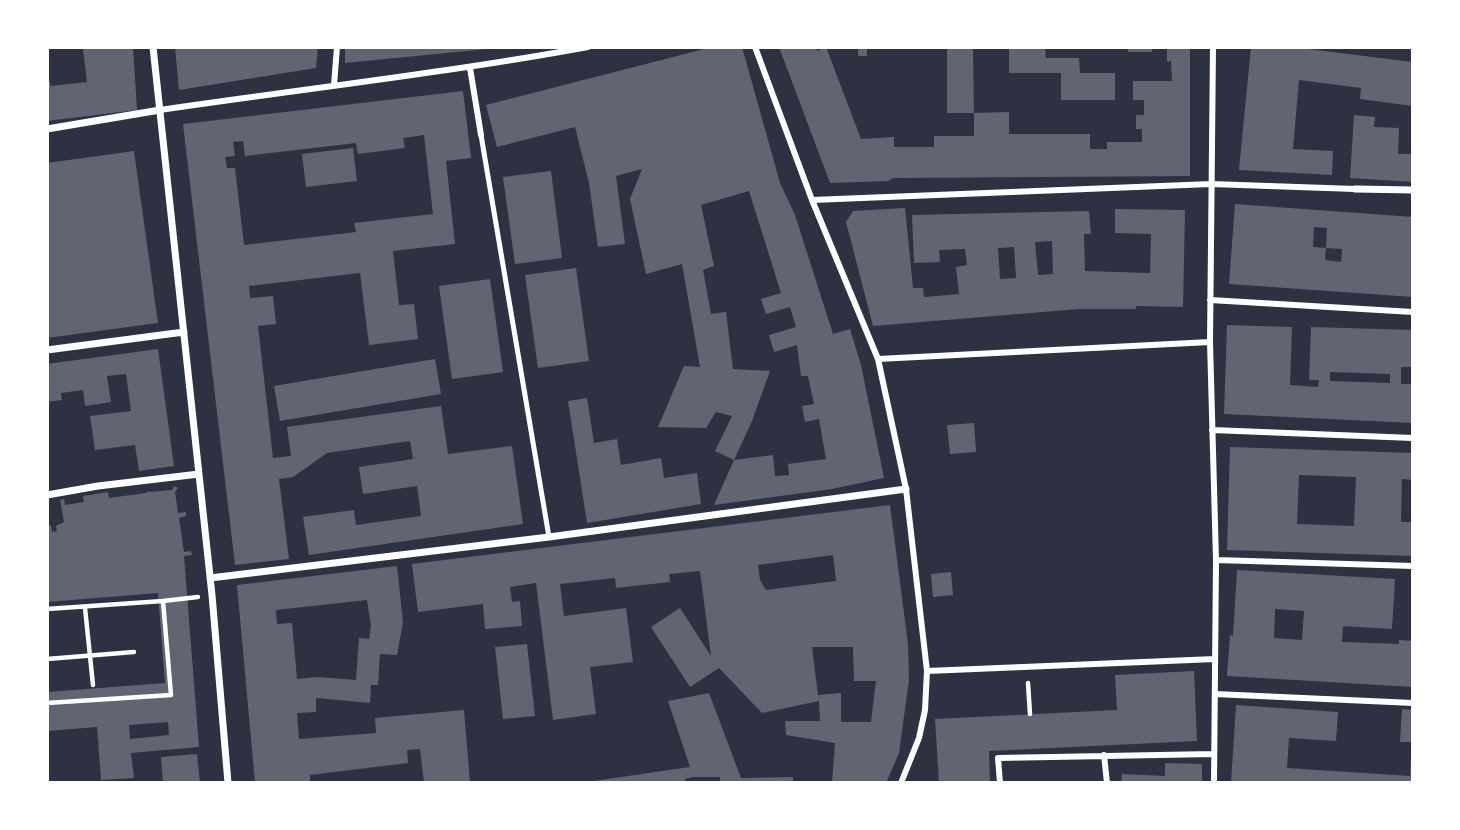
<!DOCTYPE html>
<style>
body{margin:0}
#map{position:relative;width:1460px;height:830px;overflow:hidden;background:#2d3142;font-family:"Titillium Web",sans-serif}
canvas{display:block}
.frame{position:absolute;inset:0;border:49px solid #fff;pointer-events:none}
</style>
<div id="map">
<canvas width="1460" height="830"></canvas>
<div class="frame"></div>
</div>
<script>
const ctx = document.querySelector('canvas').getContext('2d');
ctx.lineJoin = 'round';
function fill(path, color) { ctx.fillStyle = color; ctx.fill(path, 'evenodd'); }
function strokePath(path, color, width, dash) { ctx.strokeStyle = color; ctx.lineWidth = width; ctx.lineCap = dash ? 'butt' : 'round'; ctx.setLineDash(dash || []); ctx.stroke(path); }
fill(new Path2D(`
 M92 47H133L137 110 47 121V72L51 86 87 82 83 49Z
 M175 47H318L316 68 179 90Z
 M345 47H487V49L345 63Z
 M712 47H742L780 183 795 215 833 334 850 329 861 365 884 478 832 489 714 505 734 460 773 455 775 476 789 475 788 464 826 459 819 419 805 422 802 406 814 404 808 376H801L797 345 774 352 769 335 796 327 790 307 766 314 761 299 781 293 749 191 701 205 714 266 703 270 711 314 726 312 733 369 770 371 752 421 734 460 715 451 732 416 716 412 706 428 658 427 684 366 700 367 682 264 646 274 630 199 642 169 616 176 625 244 598 247 589 183 575 127 497 147 486 105Z
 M779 47H816L817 51 826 47 861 139 894 137V147H934V136H974V113L1009 112V134H1090V149H1107V142H1142V129H1136V115H1144V100H1133V81H1172L1171 61 1167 62V47H1190V176L894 178 888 181 830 183Z
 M858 47H867V56H858Z
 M947 47H973L974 113H947Z
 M1009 47H1045L1046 58H1079L1080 73H1115V100H1061V73H1009Z
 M1128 47H1152V52H1128Z
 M1251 47H1292L1413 62V106L1360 99 1361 88 1299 80 1293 149 1333 151 1332 175 1239 170Z
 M463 91 471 158 446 161 455 244 393 251 399 305 414 304 418 339 369 345 360 273 249 286 250 298 273 296 276 324 258 326 273 458 291 456 287 427 441 406 448 454 512 446 523 524 309 555 303 517 354 510 356 525 421 516 417 486 363 494 359 467 413 459 410 441 327 453 293 477 279 479 289 559 235 565 183 124ZM424 135 433 214 354 223 356 232 244 245 235 168H227L225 157 235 156 233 142 243 141 245 156 356 143 358 154 405 148 403 138Z
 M1354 115 1375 117 1374 127 1399 128 1398 154H1413V182L1350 178Z
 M353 148 357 181 306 187 302 154Z
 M134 151 158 323 47 338V163Z
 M551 171 562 258 515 264 503 177Z
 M1235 204 1413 217V297L1229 284ZM1314 227 1327 228 1326 248 1342 249 1341 262 1325 260 1326 248 1313 247Z
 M905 208 913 288H923L924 297 959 294 956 267 967 265 965 249 939 250 940 262 914 263 912 215 1089 211 1091 234H1084L1085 271 1150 273 1151 234 1115 233V209L1185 210 1183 307 1136 306V309H1079L873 326 846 222 853 211ZM1052 241 1053 274 1038 275 1035 242ZM1014 247 1016 278 1000 279 998 248Z
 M576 268 589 361 538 368 525 275Z
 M490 279 503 372 452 379 439 286Z
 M1227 325 1292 327 1290 385 1318 387 1319 380H1309L1311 327 1413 330V367H1401V384H1413V423L1224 414ZM1330 372 1390 374V383L1330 381Z
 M158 349 174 466 139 471 135 445 95 450 90 416 131 411 126 374 107 376 111 402 85 406 83 390 61 393 62 400 47 402V364Z
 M435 359 441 394 280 421 274 386Z
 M587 398 594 443 617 439 621 465 661 458 664 478 697 473 701 504 587 523 568 401Z
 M974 423 976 452 950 454 947 425Z
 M1230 447 1413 453V480L1402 479 1401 522H1413V556L1227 550ZM1299 475 1356 477 1354 526 1297 524Z
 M174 486 178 488 175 492 178 513 186 512V516L179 518 184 552 191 551 192 555 184 556 199 747 131 753 134 778 101 780 97 727 47 731V692L165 683 158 593 47 602V526L51 525 52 532 57 531 56 526 64 522 60 500 64 499 65 505 84 502 83 496 108 492 109 498 146 493 150 491V492L172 490ZM168 722 169 735 130 739 129 725Z
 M890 505 908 644 909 680 899 753 886 783H832L835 743 786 735 785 721H820L819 701 762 713 719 668 690 687 651 627 680 608 711 656 700 571 669 574 670 582 616 588 615 578 560 584 564 616 626 608 633 662 590 667 596 714 553 720 536 583 510 587 512 602 520 601 522 626 485 629 483 604 418 612 412 564ZM833 555 836 581 766 590 760 580 758 565ZM812 647H853L854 681H876L871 722H841V693L818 695Z
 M397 566 403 622 397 655 380 654 378 685H371L370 703 316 698V712L297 713 299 739 376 733 375 718 464 710 470 783H424L420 749 407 750 408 763 310 775V783H255L237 585ZM367 600 371 626 369 639 359 638 356 680 317 677 297 679 292 623 277 624 276 610Z
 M1237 570 1395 579 1392 629 1343 626 1342 642 1399 644V640L1413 641V687L1227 676 1230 635 1233 636ZM1275 609 1304 611 1302 640 1274 638Z
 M951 572 953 595 933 597 931 574Z
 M527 644 535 716 503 719 495 647Z
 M1194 671 1197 741 989 751 990 783H939L935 719 1117 710 1115 675Z
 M709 693 741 778 793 777V783H720V777H693L685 779 686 783H580L690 767 668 701Z
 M1236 705 1338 712 1336 741 1289 738 1287 768 1410 776 1411 758H1413V783H1231Z
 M1402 709 1413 710V742H1400Z
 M197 754 200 783H163L161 757Z
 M1165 763 1202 764V783H1121L1122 774 1165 776Z`), '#626471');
strokePath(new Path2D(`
 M163 601 198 597
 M85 608 93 685
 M47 609 163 601 171 695 47 703
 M47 659 134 652
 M1028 683 1030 714`), '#fff', 4.5);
strokePath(new Path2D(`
 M481 135 549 537`), '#fff', 5);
strokePath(new Path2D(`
 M755 47 812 200 878 359 906 489 927 671 925 710 919 738 901 783
 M1213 47 1210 342 1216 560 1214 783
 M470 68 481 135
 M334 85 337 47
 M160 110C303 89 446 73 588 47
 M812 200 1211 184 1355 189
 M1210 300 1413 312
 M878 359 1210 342
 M1212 430 1413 438
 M1216 560 1413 566
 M927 671 1215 659
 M1215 694 1413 703
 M1104 755 1107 783
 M1000 783 998 758 1213 754`), '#fff', 6);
strokePath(new Path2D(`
 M153 47 212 595 228 783
 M47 129 160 110
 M1355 189 1413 190
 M47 350 184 332
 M47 495 98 486 199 474
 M210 578 549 537 906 489`), '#fff', 7);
</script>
